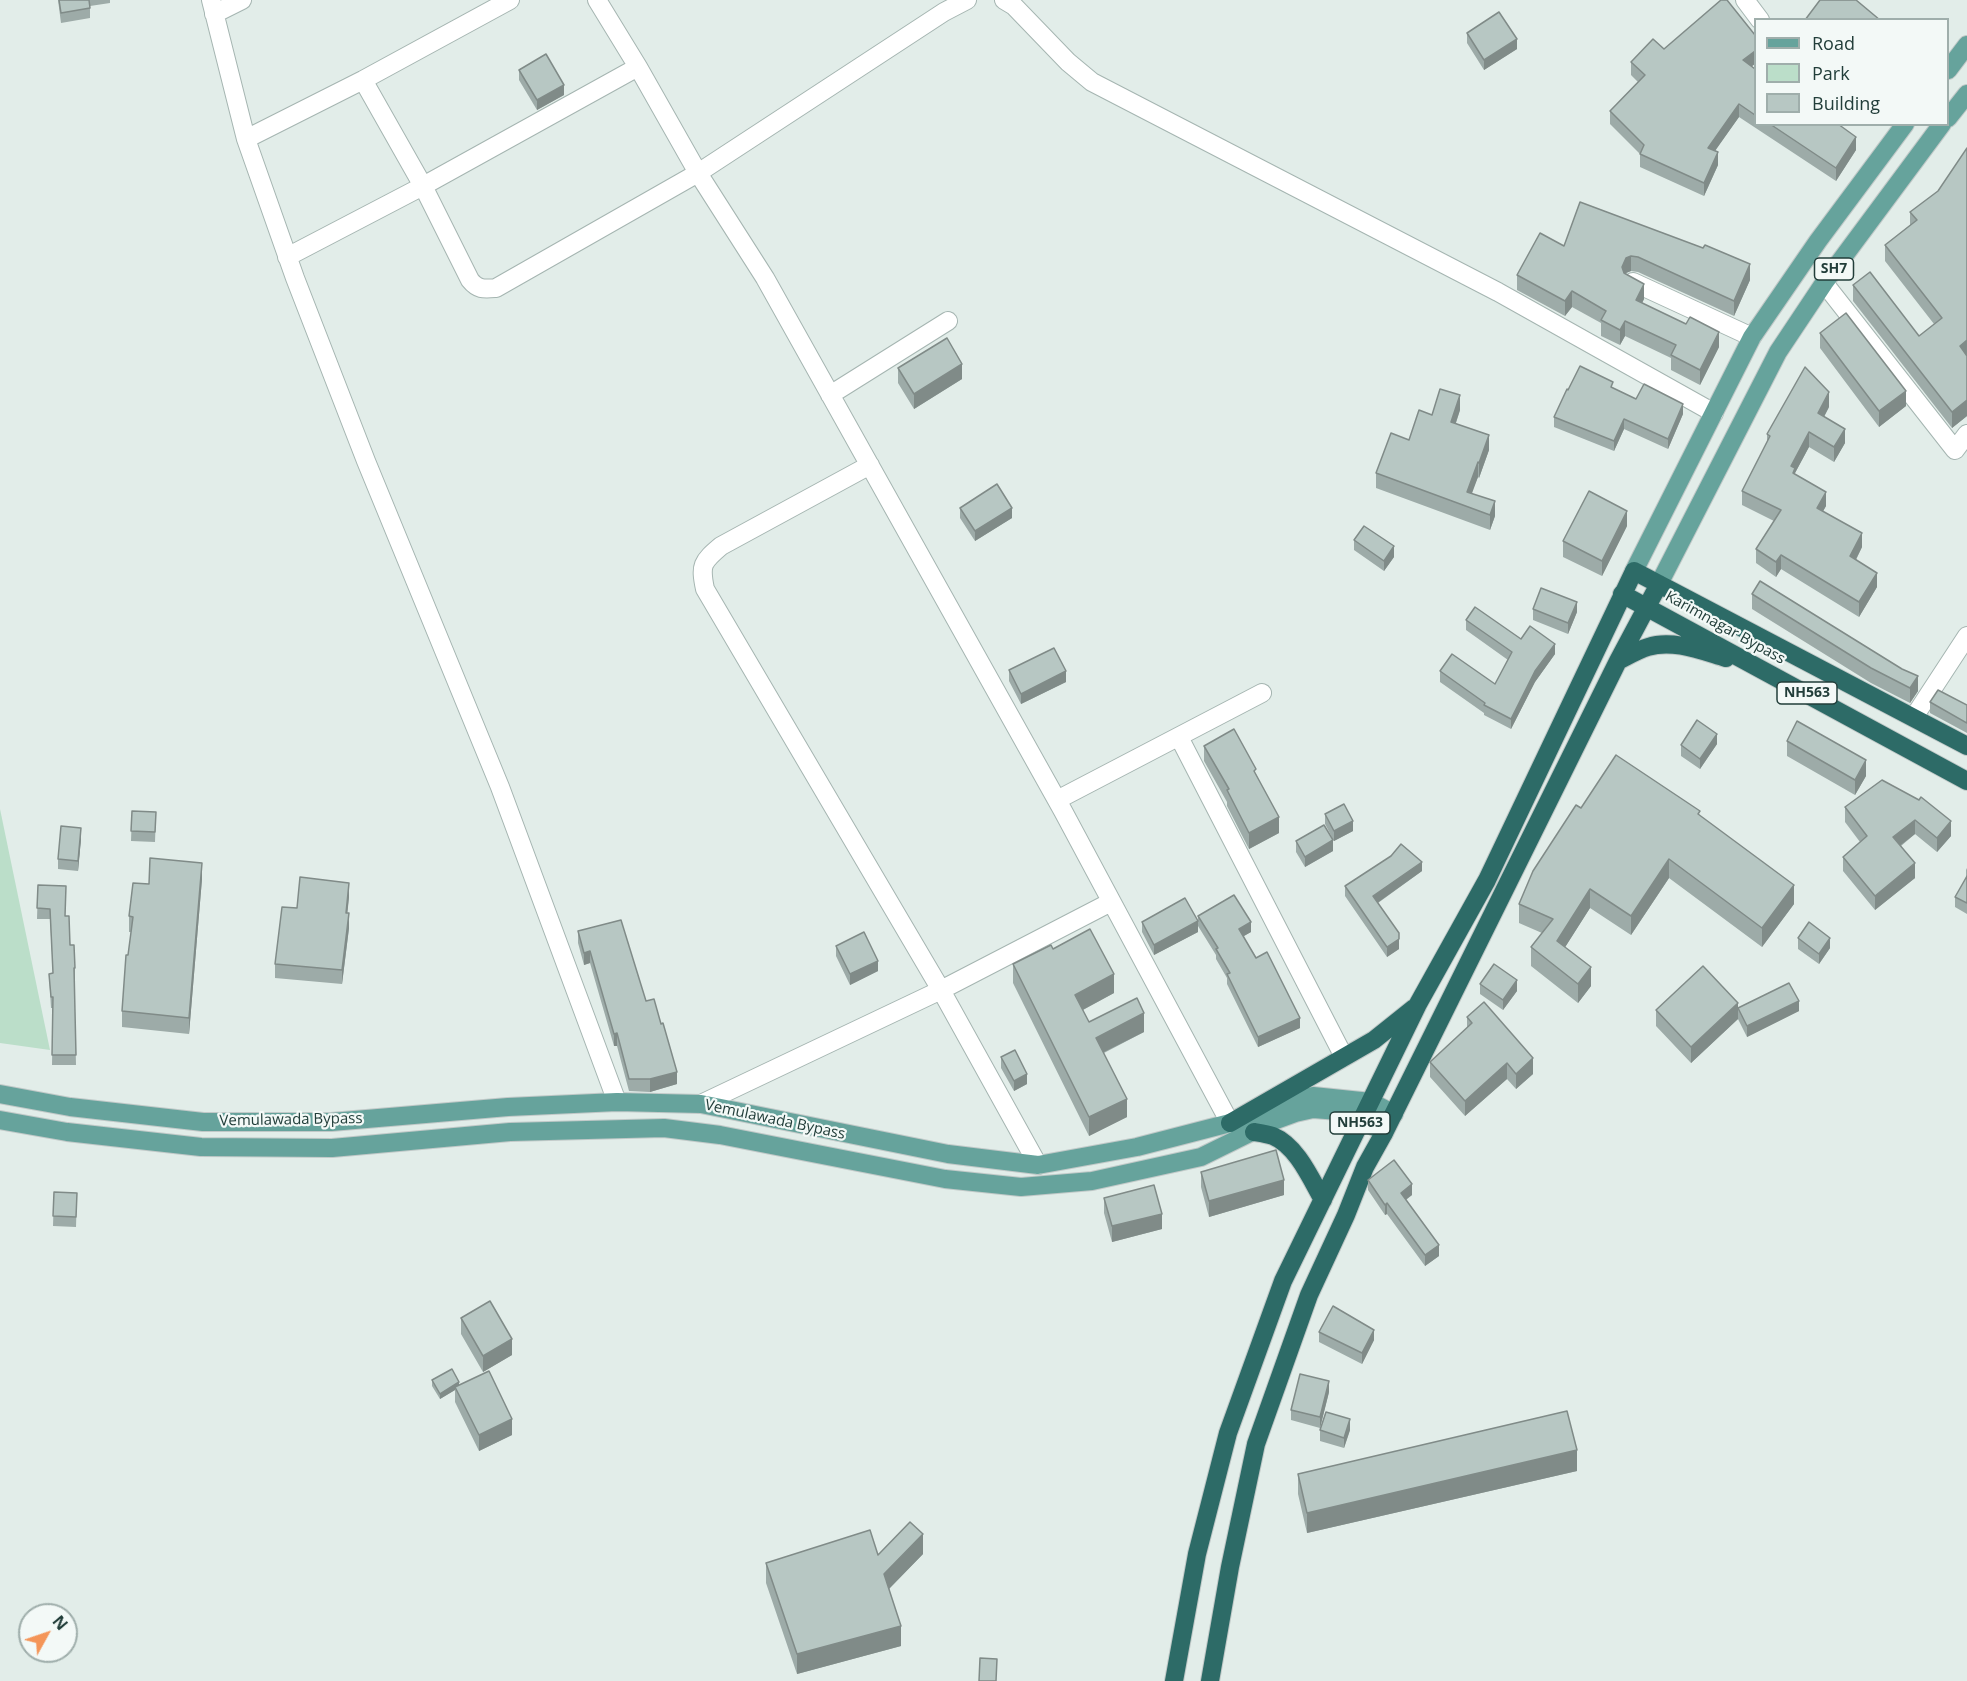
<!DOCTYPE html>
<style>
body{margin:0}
#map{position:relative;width:1967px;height:1681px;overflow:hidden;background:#e2ede9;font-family:"Open Sans",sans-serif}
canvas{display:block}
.legend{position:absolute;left:1754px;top:18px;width:195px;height:108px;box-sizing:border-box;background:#f3f9f7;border:2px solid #9faeab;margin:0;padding:8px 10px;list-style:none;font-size:18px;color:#223e3a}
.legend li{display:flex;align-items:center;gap:12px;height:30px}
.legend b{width:30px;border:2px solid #9faeab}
.north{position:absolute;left:18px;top:1603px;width:60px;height:60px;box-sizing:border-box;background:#f3f9f7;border:2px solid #9faeab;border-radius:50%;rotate:50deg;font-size:16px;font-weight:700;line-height:24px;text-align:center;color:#223e3a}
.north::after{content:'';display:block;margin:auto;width:21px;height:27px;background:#f49558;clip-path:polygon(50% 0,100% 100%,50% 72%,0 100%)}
</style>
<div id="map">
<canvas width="1967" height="1681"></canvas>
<ul class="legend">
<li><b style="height:8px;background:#66a39c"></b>Road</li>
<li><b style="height:16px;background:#bbdec9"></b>Park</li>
<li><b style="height:16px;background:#b7c7c3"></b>Building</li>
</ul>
<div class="north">N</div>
</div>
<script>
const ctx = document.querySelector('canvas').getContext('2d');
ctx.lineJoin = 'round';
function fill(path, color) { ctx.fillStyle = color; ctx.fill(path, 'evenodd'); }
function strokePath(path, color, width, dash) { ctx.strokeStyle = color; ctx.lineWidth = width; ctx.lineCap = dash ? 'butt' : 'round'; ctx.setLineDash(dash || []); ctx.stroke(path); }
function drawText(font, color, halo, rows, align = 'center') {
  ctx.font = font + ' "Open Sans",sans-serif'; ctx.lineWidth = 4.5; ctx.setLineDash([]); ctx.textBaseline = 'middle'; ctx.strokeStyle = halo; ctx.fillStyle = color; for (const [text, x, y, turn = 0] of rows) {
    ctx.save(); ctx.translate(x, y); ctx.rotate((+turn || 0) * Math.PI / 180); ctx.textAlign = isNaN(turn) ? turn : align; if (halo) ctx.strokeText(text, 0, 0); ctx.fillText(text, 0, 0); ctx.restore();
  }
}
fill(new Path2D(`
 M0 809 50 1050 0 1043Z`), '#bbdec9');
const minor = new Path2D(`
 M211 0 246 139 295 278 366 461 500 787 617 1102
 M597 0 638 67 698 173 765 278 1063 811 1230 1123
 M1004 0 1014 6 1068 62 1092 82 1498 292 1714 413
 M1745 0 1760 20
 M214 14 242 0
 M363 80 423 186 638 67
 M246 139 363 80 510 0
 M287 257 423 186 470 280C478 290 484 289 496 288L698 173 944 12 967 0
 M1633 282 1752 337
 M1824 283 1955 450 1967 434
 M830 395 948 321
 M870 465 721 546C702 562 700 565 705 589L941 990 1038 1165
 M1914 717 1967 636
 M1179 737 1344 1057
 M1057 800 1262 693
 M701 1104 941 990 1111 902`);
const major = new Path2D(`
 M1948 70 1967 45
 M1948 118 1967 94
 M1634 571 1752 337 1818 241 1905 124
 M1659 584 1778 352 1824 283 1942 124
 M0 1094 70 1107 203 1122H331L508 1107 617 1102 701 1104 948 1154 1038 1165 1137 1147 1230 1123 1289 1101 1313 1096 1371 1102 1394 1114
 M0 1120 67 1132 201 1147 332 1148 510 1132 664 1128 720 1135 945 1179 1021 1187 1092 1181 1201 1157 1276 1120 1295 1113 1313 1109 1339 1111 1362 1119 1384 1133`);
const highway = new Path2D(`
 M1622 594 1967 781
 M1618 661C1628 656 1638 650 1648 647 1673 639 1702 651 1726 658
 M1230 1123 1374 1040 1414 1008
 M1254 1132C1260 1133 1267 1134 1273 1136 1297 1146 1311 1179 1323 1200
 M1174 1681 1197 1554 1228 1433 1283 1281 1418 1004 1487 880 1634 571 1967 746
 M1210 1681 1230 1567 1256 1444 1309 1295 1346 1215 1365 1167 1384 1133 1618 661 1659 584`);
strokePath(minor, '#a5b5b1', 20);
strokePath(major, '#c1c9c8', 20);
strokePath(highway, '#c1c9c8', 20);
strokePath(minor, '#fff', 18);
strokePath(major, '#66a39c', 18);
strokePath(highway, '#2d6b67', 18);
fill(new Path2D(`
 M58 0H110V3L90 6V18L61 23Z
 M1467 33 1517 49 1484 70 1467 43Z
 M1664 49 1752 66 1755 69V124H1838L1856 150 1836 181 1739 117 1715 150 1718 165 1704 196 1640 167V154L1610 124V111L1638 82 1631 75V62Z
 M519 70 564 95 537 110 519 80Z
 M1967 148V416L1952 428 1853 301V285L1919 336 1934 324 1885 261V245L1910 225V212L1938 191Z
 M1580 202 1750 280 1734 316 1638 272 1631 271 1626 273 1644 299 1642 303 1719 347 1700 385 1671 370V358L1625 336 1620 345 1601 336V323L1572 307 1565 316 1517 290V275L1564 246Z
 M1820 333 1906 406 1879 427 1820 348Z
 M898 368 962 379 914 409 898 383Z
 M1613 388 1636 399 1683 414 1668 449 1624 429 1614 451 1554 427V417L1568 390Z
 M1829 407 1824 417 1845 443 1834 462 1809 447 1795 473V474L1826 506 1823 511 1862 547 1856 560 1877 587 1859 617 1781 569 1776 577 1756 563V549L1774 521 1742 505V491L1767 442V434Z
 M1460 410 1456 423 1489 450 1479 478 1478 477 1471 493 1495 516 1490 530 1376 488V473L1409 440 1432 415Z
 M960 508 1012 518 975 541 960 518Z
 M1627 526 1602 576 1563 557V541Z
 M1354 540 1394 557 1384 571 1354 550Z
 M1752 594 1918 691 1910 703 1871 683 1752 609Z
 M1533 609 1577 612 1568 634 1533 620Z
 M1466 620 1521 639 1555 654 1535 682 1511 729 1484 715V713L1440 682V671L1495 684 1508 660 1466 630Z
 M1009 670 1066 682 1021 704 1009 681Z
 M1930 702 1967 705V733L1930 713Z
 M1787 741 1866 776 1855 795 1787 756Z
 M1717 744 1700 769 1681 756V745Z
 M1204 746 1256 774 1279 833 1249 849 1227 806V802L1204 761Z
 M1882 780 1951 836 1937 852 1915 834 1901 846 1915 878 1875 910 1843 871V857L1860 842 1845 822V807Z
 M1581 808 1700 816 1794 904 1762 947 1669 878 1631 935 1590 908 1565 947 1591 986 1578 1003 1531 966V947L1542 933 1519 923V904Z
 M132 811 156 812 155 842 131 841Z
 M1325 814 1353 831 1334 841 1325 824Z
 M81 839 78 871 58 869V859Z
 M1296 841 1333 851 1305 867 1296 852Z
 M1391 856 1422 871 1378 903 1399 949 1387 957 1345 896V886Z
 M1967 868V914L1955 907V897L1966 879V870Z
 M202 879 189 1034 122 1027V1011L131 932H129V916L149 884Z
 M38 885 65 916 75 968V978L74 979 76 1065H52L53 1008H51L49 974 53 973 50 919H37Z
 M349 897 347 913 349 928 342 984 275 978V964Z
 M1198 916 1251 932 1243 936 1300 1028 1258 1047 1227 984V978L1216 959V955L1198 926Z
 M1142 922 1198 932 1154 955 1142 932Z
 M578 931 646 1001 677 1084 650 1092 629 1091 617 1046H614L590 963 584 965 578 943Z
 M1798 938 1830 948 1819 964 1798 949Z
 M836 946 878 971 850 985 836 956Z
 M1053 949 1114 993 1083 1010 1089 1022 1144 1032 1104 1053 1127 1117 1089 1136 1013 983V964Z
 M1480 984 1517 991 1503 1010 1480 994Z
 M1738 1008 1799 1011 1747 1037 1738 1019 1691 1063 1656 1026V1010Z
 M1467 1017 1533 1074 1516 1089 1507 1079 1465 1116 1430 1077V1062L1467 1028Z
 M1001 1057 1027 1084 1014 1091 1001 1068Z
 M1201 1172 1284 1195 1209 1217 1201 1187Z
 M1368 1180 1412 1195 1406 1200 1439 1256 1425 1266 1387 1214 1385 1215 1368 1190Z
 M54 1192 77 1193 76 1227 53 1226Z
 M1104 1198 1162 1229 1112 1242 1104 1213Z
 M461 1318 512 1355 483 1372 461 1334Z
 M1319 1332 1374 1340 1362 1364 1319 1342Z
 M432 1380 459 1385 512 1435 479 1451 455 1402V1390L440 1399 432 1386Z
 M1329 1392 1320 1428 1291 1420V1410Z
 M1320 1430H1350L1344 1448 1320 1441Z
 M1577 1471 1307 1533 1298 1494V1474Z
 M923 1554 889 1589 901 1646 797 1674 766 1583V1563L878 1555Z`), '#9daba8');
fill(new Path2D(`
 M1517 39V49L1484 70V60Z
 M1755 51V64L1743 73V60Z
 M564 85V95L537 110V100Z
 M1739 104V117L1708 161V148Z
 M1856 137V150L1836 181V168Z
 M1718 152V165L1704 196V183Z
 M1631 256V271L1626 273 1622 282V267L1626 258Z
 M1750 264V280L1734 316V301Z
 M1644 284V299L1636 315V300Z
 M1572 291V307L1565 316V301Z
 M1625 321V336L1620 345V330Z
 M1719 332V347L1700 385V370Z
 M1967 340V356L1960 346Z
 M962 364V379L914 409V394Z
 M1906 391V406L1879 427V411Z
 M1829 392V407L1818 428V413Z
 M1460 395V410L1451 437V422Z
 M1967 400V416L1952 428V412Z
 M1683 404V414L1668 449V439Z
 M1624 419V429L1614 451V441Z
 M1845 429V443L1834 462V447Z
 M1809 432V447L1795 473V482L1791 466Z
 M1489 435V450L1479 478V463Z
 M1478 462V477L1467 507V492Z
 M1826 492V506L1817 522V508Z
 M1495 501V516L1490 530V515Z
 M1012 508V518L975 541V531Z
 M1627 511V526L1602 576V561Z
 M1862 533V547L1850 571V556Z
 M1394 546V557L1384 571V561Z
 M1781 555V569L1776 577V562Z
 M1877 573V587L1859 617V602Z
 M1577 602V612L1568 634V623Z
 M1555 644V654L1535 682 1511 729V719L1535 671Z
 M1066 671V682L1021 704V694Z
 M1918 676V691L1910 703V688Z
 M1717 734V744L1700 769V759Z
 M1866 760V776L1855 795V780Z
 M1279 817V833L1249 849V833Z
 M1915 820V834L1893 851V837Z
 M1353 821V831L1334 841V831Z
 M1951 821V836L1937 852V838Z
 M81 828V839L78 871V861Z
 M1333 840V851L1305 867V857Z
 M1669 859V878L1631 935V916Z
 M1422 862V871L1373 906V896Z
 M202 863V879L189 1034V1018Z
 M1915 863V878L1875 910V896Z
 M349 883V897L346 927V913Z
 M1794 885V904L1762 947V928Z
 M1590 889V908L1557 960V941Z
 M349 913V928L342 984V970Z
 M1198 921V932L1154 955V945Z
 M1251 922V932L1239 939V929Z
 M1830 938V948L1819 964V954Z
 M1399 939V949L1387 957V947Z
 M590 951V963L584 965V953Z
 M878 961V971L850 985V974Z
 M1591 967V986L1578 1003V984Z
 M1114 974V993L1075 1014V995Z
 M1517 980V991L1503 1010V1000Z
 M1799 1001V1011L1747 1037V1026Z
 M1738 1003V1019L1691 1063V1047Z
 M1144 1013V1032L1096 1056V1038Z
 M1300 1018V1028L1258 1047V1037Z
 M617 1033V1046H614V1034Z
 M1533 1058V1074L1516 1089V1074Z
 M1507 1063V1079L1465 1116V1101Z
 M677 1072V1084L650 1092V1079Z
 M1027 1074V1084L1014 1091V1081Z
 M1127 1099V1117L1089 1136V1117Z
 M1284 1180V1195L1209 1217V1201Z
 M1412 1184V1195L1401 1203V1193Z
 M1387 1203V1214L1385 1215V1205Z
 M1162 1214V1229L1112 1242V1226Z
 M1439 1245V1256L1425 1266V1255Z
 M1374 1330V1340L1362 1364V1353Z
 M512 1339V1355L483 1372V1356Z
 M1329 1381V1392L1320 1428V1417Z
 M459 1382V1388L455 1387V1390L440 1399V1394Z
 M512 1419V1435L479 1451V1435Z
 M1350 1419V1430L1344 1448V1438Z
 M1577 1450V1471L1307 1533V1513Z
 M923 1534V1554L884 1594V1574Z
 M901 1626V1646L797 1674V1654Z`), '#808b88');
const building = new Path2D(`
 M59 0H89L90 8 61 13Z
 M1721 0H1727L1755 35V51L1743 60 1755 69V115L1739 104 1708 148 1718 152 1704 183 1640 154 1644 145 1610 111 1645 75 1631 62 1653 39 1664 49Z
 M1820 0H1856L1880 20H1805Z
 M1499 12 1517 39 1484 60 1467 33Z
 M546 54 564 85 537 100 519 70Z
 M1770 124H1838L1856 137 1836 168Z
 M1967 148V340L1960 346 1967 356V400L1952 412 1853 285 1870 272 1919 336 1942 318 1885 245 1917 220 1910 212 1938 191Z
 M1580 202 1703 248 1705 245 1750 264 1734 301 1638 257 1631 256 1626 258 1622 267 1624 273 1644 284 1636 300 1686 324 1690 317 1719 332 1700 370 1671 355 1676 345 1625 321 1620 330 1601 320 1606 311 1572 291 1565 301 1517 275 1540 233 1564 246Z
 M1846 313 1906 391 1879 411 1820 333Z
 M947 338 962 364 914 394 898 368Z
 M1580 366 1613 382 1611 387 1636 399 1644 384 1683 404 1668 439 1624 419 1614 441 1554 417 1567 389 1568 390Z
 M1805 367 1829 392 1818 413 1845 429 1834 447 1809 432 1791 466 1795 468 1793 473 1826 492 1817 508 1862 533 1850 556 1877 573 1859 602 1781 555 1776 562 1756 549 1781 510 1742 491 1770 436 1767 434Z
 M1440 389 1460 395 1451 422 1489 435 1479 463 1478 462 1467 492 1495 501 1490 515 1376 473 1391 433 1409 440 1419 410 1432 415Z
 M997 484 1012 508 975 531 960 508Z
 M1589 491 1627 511 1602 561 1563 541Z
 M1364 526 1394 546 1384 561 1354 540Z
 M1760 581 1902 669 1918 676 1910 688 1871 668 1752 594Z
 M1541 588 1577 602 1568 623 1533 609Z
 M1475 607 1521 639 1530 626 1555 644 1535 671 1511 719 1484 705 1485 703 1440 671 1452 654 1495 684 1512 652 1466 620Z
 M1054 648 1066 671 1021 694 1009 670Z
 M1938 690 1967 705V723L1930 702Z
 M1697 720 1717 734 1700 759 1681 745Z
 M1797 721 1866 760 1855 780 1787 741Z
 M1234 729 1256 769 1254 771 1279 817 1249 833 1227 790 1229 789 1204 746Z
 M1616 755 1700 811 1698 814 1794 885 1762 928 1669 859 1631 916 1590 889 1557 941 1591 967 1578 984 1531 947 1553 919 1519 904 1533 871 1576 805 1581 808Z
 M1882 780 1919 800 1921 797 1951 821 1937 838 1915 820 1893 837 1915 863 1875 896 1843 857 1867 836 1845 807Z
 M1344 804 1353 821 1334 831 1325 814Z
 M132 811 156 812 155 832 131 831Z
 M1324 825 1333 840 1305 857 1296 841Z
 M61 826 81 828 78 861 58 859Z
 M1401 844 1422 862 1373 896 1399 933V939L1387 947 1345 886 1391 856Z
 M150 858 202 863 189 1018 122 1011 126 955H128L133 917 129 916 133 883 149 884Z
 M1967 876V903L1955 897Z
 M300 877 349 883 346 913H349L342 970 275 964 282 907 297 908Z
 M38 885 66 886 65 916H69L70 945H74L75 968H74L76 1055H52L53 997H51L49 974 53 973 50 909 37 908Z
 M1234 895 1251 922 1239 929 1256 958 1267 952 1300 1018 1258 1037 1227 974 1230 973 1216 949 1218 948 1198 916Z
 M1185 898 1198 921 1154 945 1142 922Z
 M621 920 646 1001 654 999 661 1024 663 1023 677 1072 650 1079H629L617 1033 614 1034 590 951 584 953 578 931Z
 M1809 922 1830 938 1819 954 1798 938Z
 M1090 929 1114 974 1075 995 1089 1022 1137 998 1144 1013 1096 1038 1127 1099 1089 1117 1013 964 1051 945 1053 949Z
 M864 932 878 961 850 974 836 946Z
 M1494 964 1517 980 1503 1000 1480 984Z
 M1703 966 1738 1003 1691 1047 1656 1010Z
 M1789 983 1799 1001 1747 1026 1738 1008Z
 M1484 1002 1533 1058 1516 1074 1507 1063 1465 1101 1430 1062 1472 1023 1467 1017Z
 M1015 1050 1027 1074 1014 1081 1001 1057Z
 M1276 1150 1284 1180 1209 1201 1201 1172Z
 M1394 1160 1412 1184 1401 1193 1439 1245 1425 1255 1387 1203 1385 1205 1368 1180Z
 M1154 1185 1162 1214 1112 1226 1104 1198Z
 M54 1192 77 1193 76 1217 53 1216Z
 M490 1301 512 1339 483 1356 461 1318Z
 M1333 1306 1374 1330 1362 1353 1319 1332Z
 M452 1369 459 1382 440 1394 432 1380Z
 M489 1371 512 1419 479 1435 455 1387Z
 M1300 1374 1329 1381 1320 1417 1291 1410Z
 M1567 1411 1577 1450 1307 1513 1298 1474Z
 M1326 1412 1350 1419 1344 1438 1320 1430Z
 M910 1522 923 1534 884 1574 901 1626 797 1654 766 1563 870 1530 878 1555Z
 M980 1658 997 1659 996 1681H979Z`);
fill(building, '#b7c7c3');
strokePath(building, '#808b88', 1.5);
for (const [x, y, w] of [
 [1834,269,39],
 [1807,693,60],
 [1360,1123,60]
]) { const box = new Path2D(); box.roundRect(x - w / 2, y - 11, w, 22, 4.5); ctx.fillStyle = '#f3f9f7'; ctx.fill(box); strokePath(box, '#223e3a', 1.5); }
drawText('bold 14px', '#223e3a', null, [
 ["SH7",1834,269],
 ["NH563",1807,693],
 ["NH563",1360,1123]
]);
drawText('15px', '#223e3a', '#f3f9f7', [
 ["Karimnagar Bypass",1725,628,29],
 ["Vemulawada Bypass",291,1120,-1],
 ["Vemulawada Bypass",775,1120,12]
]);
</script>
